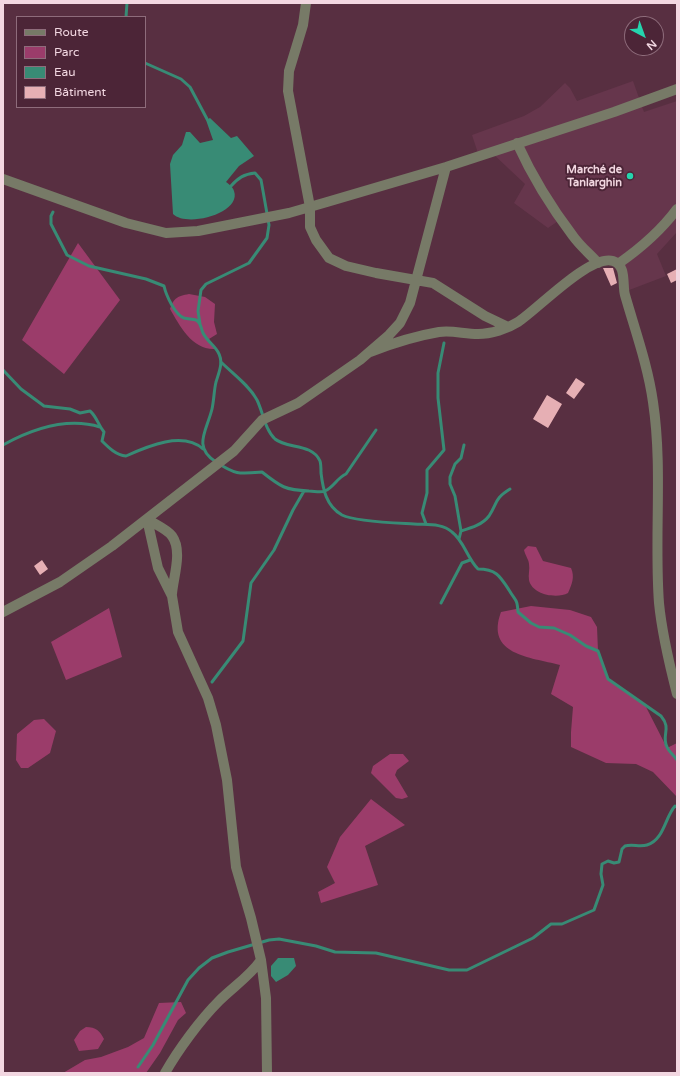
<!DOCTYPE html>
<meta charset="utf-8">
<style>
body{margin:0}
#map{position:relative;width:680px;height:1076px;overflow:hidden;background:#582f41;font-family:"Varela Round",sans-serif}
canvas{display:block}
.frame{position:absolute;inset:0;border:4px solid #f2d7e1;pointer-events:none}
.legend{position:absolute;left:16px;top:16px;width:130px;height:92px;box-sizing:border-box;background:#4c2537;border:1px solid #8e6c7b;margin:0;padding:5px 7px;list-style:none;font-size:12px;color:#f2d7e1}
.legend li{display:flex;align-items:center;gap:8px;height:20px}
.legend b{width:20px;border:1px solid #8e6c7b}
.north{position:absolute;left:624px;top:16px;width:40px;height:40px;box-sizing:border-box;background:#4c2537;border:1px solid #8e6c7b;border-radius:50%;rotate:139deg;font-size:11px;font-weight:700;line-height:16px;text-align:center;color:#f2d7e1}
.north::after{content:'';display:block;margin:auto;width:14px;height:18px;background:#25d5ae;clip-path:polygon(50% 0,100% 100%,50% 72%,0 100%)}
</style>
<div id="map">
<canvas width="680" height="1076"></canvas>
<div class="frame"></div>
<ul class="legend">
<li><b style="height:5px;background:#777a67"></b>Route</li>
<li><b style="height:11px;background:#9b3c6a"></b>Parc</li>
<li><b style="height:11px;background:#388b75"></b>Eau</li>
<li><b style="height:11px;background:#e6afb4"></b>Bâtiment</li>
</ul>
<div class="north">N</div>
</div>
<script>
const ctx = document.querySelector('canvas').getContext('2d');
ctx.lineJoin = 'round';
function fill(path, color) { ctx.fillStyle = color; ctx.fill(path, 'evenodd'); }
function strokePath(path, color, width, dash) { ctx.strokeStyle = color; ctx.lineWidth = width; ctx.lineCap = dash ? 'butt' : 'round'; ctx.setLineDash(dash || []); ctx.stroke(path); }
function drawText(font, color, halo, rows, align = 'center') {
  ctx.font = font + ' "Varela Round",sans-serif'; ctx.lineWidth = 4; ctx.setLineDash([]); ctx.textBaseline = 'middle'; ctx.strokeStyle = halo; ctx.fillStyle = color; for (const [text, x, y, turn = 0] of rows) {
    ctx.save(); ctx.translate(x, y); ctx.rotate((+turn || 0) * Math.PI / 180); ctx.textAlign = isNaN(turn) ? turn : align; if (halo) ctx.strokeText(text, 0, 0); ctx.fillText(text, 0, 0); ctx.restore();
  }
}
fill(new Path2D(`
 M633 81 644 112 677 101V232L657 254 666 276 624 292 618 264 603 261 561 219 548 228 514 203 525 184 491 152 479 156 472 135 524 116 540 107 565 83 570 88 577 101Z`), '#66364c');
fill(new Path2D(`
 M78 243 120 300 64 374 22 340Z
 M189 294 205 297 215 304 214 322 217 334 209 339 215 349C192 350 180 326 170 309 174 298 177 296 189 294Z
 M528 546 536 547 543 561 571 568C575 577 572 584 568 593 557 599 532 595 529 580 528 575 530 569 529 564 529 560 525 555 524 550Z
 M531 606 570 610 591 617 597 627 598 651 608 679 645 705 667 748 677 743V797L653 772 636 764 606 763 571 747V732L573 707 551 694 560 665C530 657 485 655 501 612Z
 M109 608 122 657 66 680 51 642Z
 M44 719 56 731 50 753 28 768H21L16 760 17 734 34 720Z
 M390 754H403L409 761 397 770 395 775 408 797 402 799 396 798 371 773 373 766Z
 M371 799 405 825 365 846 378 885 321 903 318 892 335 883 327 867 340 837Z
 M181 1002 186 1013 178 1020 160 1053 146 1073H63L85 1060 101 1057 128 1047 144 1038 159 1003Z
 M86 1027C96 1027 100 1031 104 1039L98 1049 79 1051 74 1040 80 1031Z`), '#9b3c6a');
fill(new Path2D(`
 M210 118 231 138 237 136 254 156 239 166 226 182C229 184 233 187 234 191 242 213 187 228 173 214L170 164 173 155 182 145 186 132H190L200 143 213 140 206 120Z
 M278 958H294L296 966 288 975 276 982 271 976V966Z`), '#388b75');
strokePath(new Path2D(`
 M126 17 127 3
 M145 63 181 79 190 87 207 119
 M53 212 51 216V224L67 255 89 266 146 279 164 286C166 295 175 315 184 318 188 319 193 319 196 320 201 322 201 329 203 333 207 341 214 345 218 352 224 362 219 372 216 382 214 390 214 400 212 409 207 430 192 447 216 462 236 475 239 474 262 472 281 487 285 490 309 491 314 491 321 493 325 491 334 487 337 478 346 474L376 430
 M200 324 198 311 201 290 206 284 249 263 267 238 269 225 263 191 261 180 255 173C244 174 238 178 231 186
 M221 362C233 374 249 385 257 400 263 412 265 430 275 439 287 449 312 443 320 461 321 464 321 470 321 473 323 489 326 506 342 515 356 522 397 523 414 524 427 525 442 523 452 532 464 541 467 558 478 569 496 569 500 576 509 590 516 602 517 598 518 612L531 623 539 627 554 628 570 635 586 646 598 651 608 679 661 716C672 729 661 735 667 747 669 752 674 755 677 760
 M3 370 21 389 44 406 70 409 80 413 90 411C97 417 98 425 104 432L102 441C109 448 116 455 126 456 148 446 183 431 203 449
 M3 445C32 429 67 417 100 427
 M426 524 422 513 427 493V470L444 450 438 398V373L444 343
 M461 531C471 528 482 525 489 516 498 502 494 499 510 489
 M459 539 461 531 455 496 450 484V477L455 464 461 458 464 445
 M441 603 462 563 470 560
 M212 682 243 641 251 583 274 550 293 510 304 491
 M138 1067 153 1045 188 980 199 968 212 958 228 952 269 940 279 939 316 946 335 952 376 953 449 970H467L533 938 551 924H562L594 910 603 885 601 874 602 864 608 861 614 863 619 862 622 849 625 846C632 844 640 847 647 845 664 840 665 817 675 806L677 807`), '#388b75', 3);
fill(new Path2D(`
 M603 268H613L617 283 611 286Z
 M677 269V280L671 283 667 274Z
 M576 378 585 384 574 399 566 393Z
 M547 395 562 404 548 428 533 419Z
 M42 560 48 569 40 575 34 566Z`), '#e6afb4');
strokePath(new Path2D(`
 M306 3 303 25 289 71 288 91 310 207V227L316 240 329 258 346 266 376 273 433 283 485 316 508 327
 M517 143C532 176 551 207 573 236 580 246 590 254 598 263
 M3 179 126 223 166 233 198 231 289 213 327 202 446 167 614 112 677 89
 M618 264C641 248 660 232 677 209
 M370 352C393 343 415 336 439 332 452 330 464 334 478 334 491 334 507 329 518 322 538 309 590 254 613 261 627 265 622 285 625 295 635 330 648 366 653 402 663 469 654 536 659 603 662 634 669 663 677 694
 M147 519 158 568 172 596 178 632 208 698 216 725 227 780 236 867 251 918 261 960 266 998 267 1073
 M147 519C154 524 167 529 172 536 183 551 173 578 172 594
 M3 612 60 582 112 546 234 451 262 420 298 403 360 360 389 335 400 323 410 303 446 167
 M165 1073C178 1050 200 1020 219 1001 233 987 250 976 261 960`), '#777a67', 10);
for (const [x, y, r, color] of [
 [630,176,4,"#25d5ae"]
]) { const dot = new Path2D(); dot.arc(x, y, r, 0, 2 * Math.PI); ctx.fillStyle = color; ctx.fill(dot); strokePath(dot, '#4c2537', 1.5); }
drawText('bold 11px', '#f2d7e1', '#4c2537', [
 ["Marché de",622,170],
 ["Tanlarghin",622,183]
], 'right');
</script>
